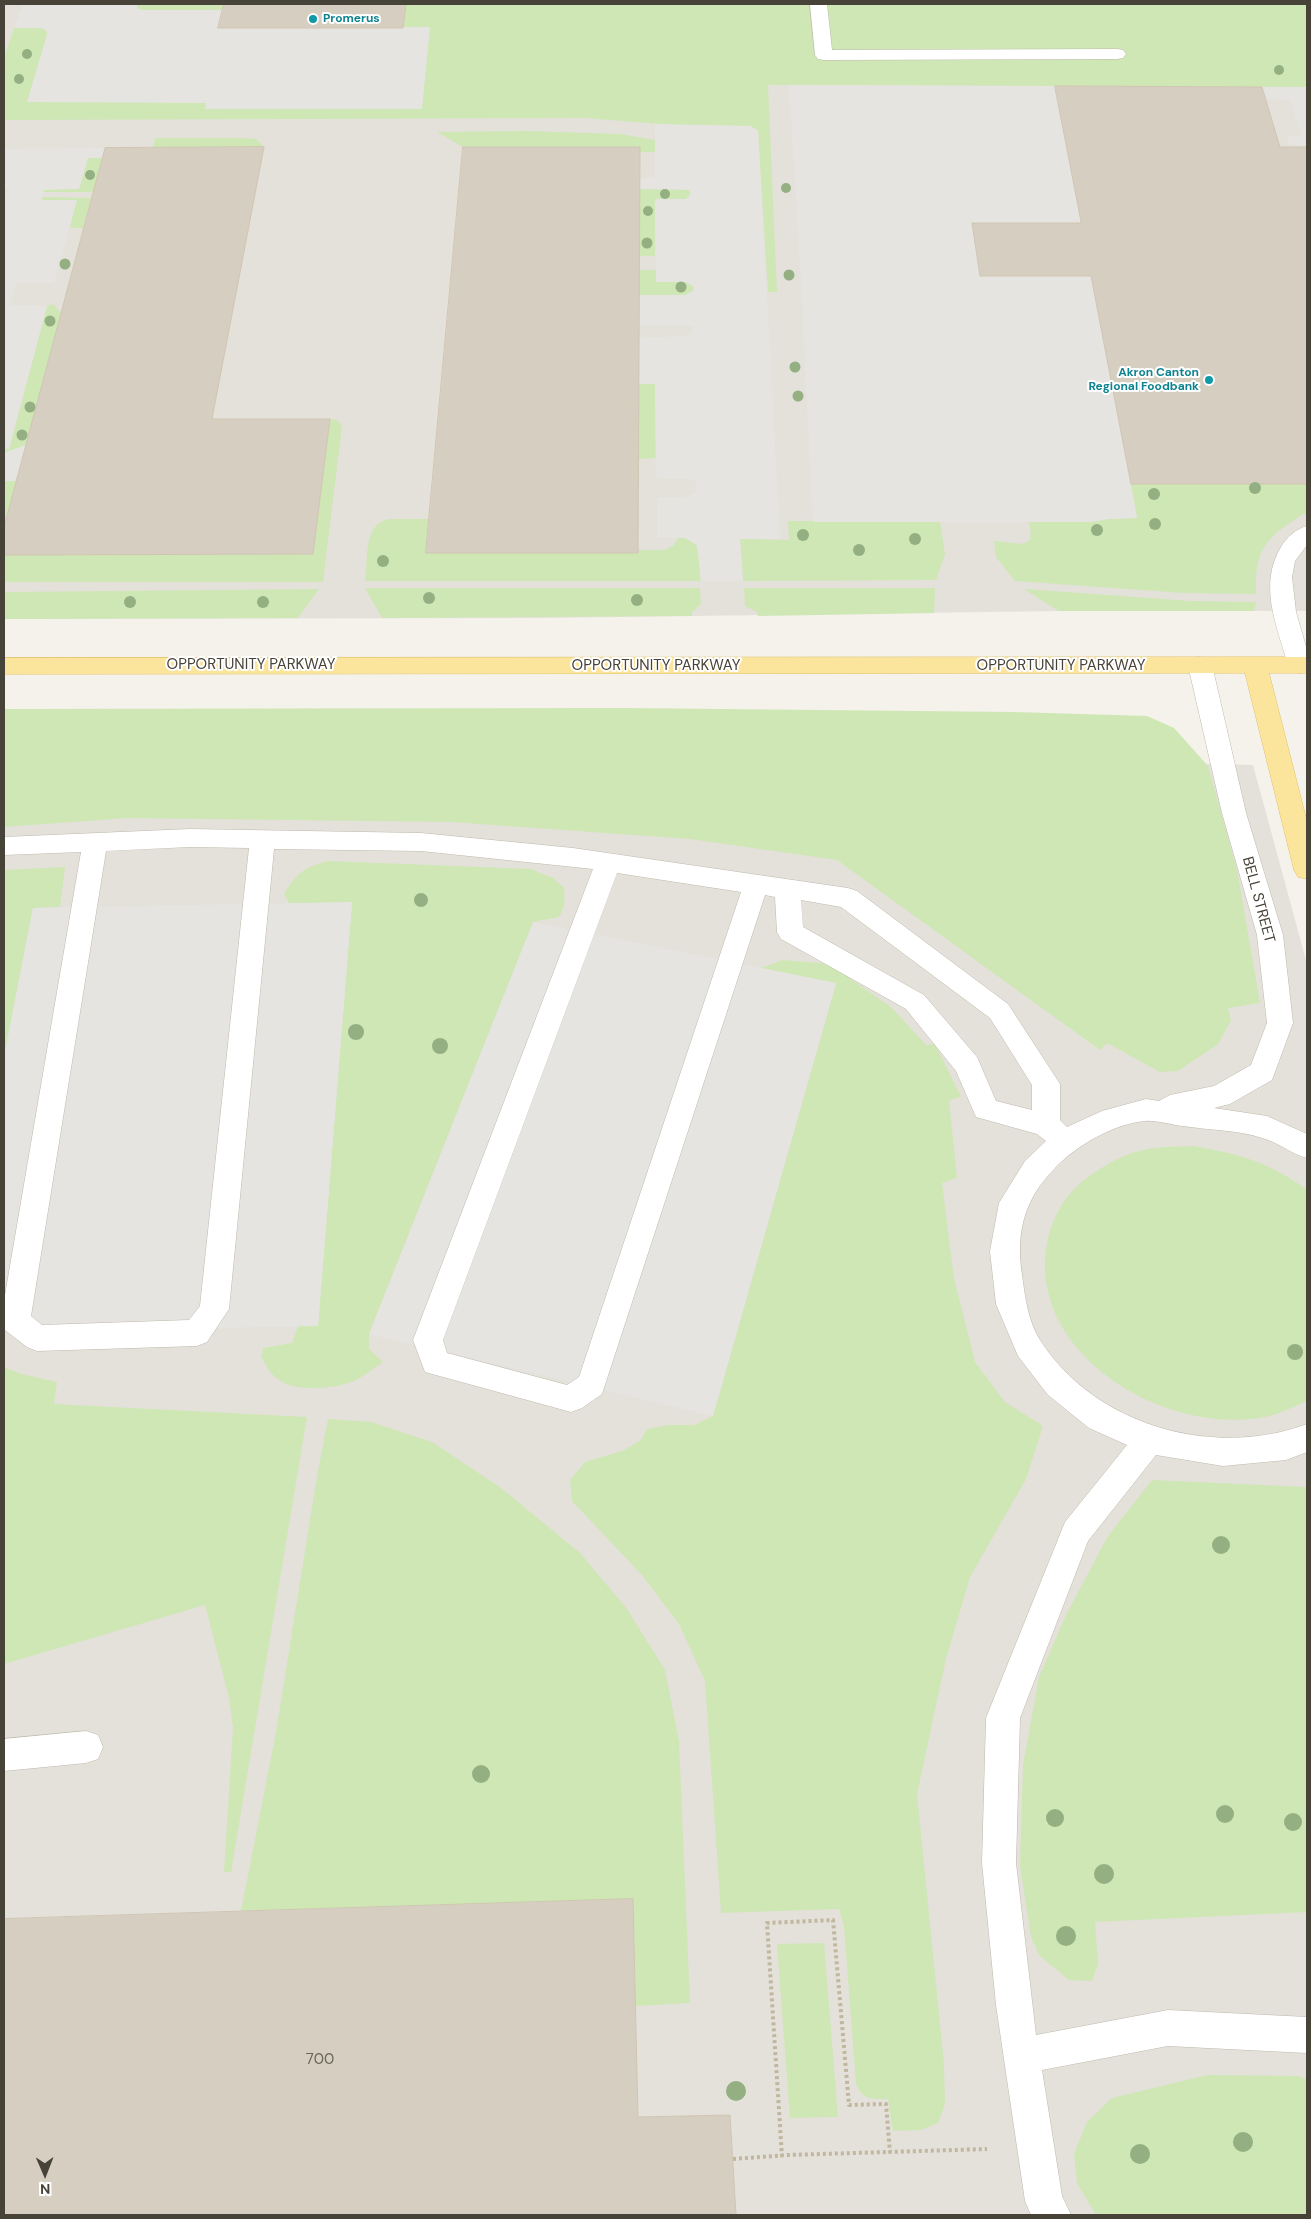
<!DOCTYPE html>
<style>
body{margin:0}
#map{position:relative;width:1311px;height:2219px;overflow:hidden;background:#f4f2ea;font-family:"DM Sans",sans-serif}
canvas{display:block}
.frame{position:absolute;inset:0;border:5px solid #484338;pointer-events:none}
.north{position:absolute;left:20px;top:2149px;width:50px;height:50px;-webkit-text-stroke:4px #fff;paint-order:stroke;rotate:179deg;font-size:14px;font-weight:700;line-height:20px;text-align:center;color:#484338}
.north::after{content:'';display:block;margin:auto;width:18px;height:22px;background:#484338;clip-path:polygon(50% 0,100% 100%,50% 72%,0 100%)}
</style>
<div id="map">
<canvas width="1311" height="2219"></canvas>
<div class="frame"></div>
<div class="north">N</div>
</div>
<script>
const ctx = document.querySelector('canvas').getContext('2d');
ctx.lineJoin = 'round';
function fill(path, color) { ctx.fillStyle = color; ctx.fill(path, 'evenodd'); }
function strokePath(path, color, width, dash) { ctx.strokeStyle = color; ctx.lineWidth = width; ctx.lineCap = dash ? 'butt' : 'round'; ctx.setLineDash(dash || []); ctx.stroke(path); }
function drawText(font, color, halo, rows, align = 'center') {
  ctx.font = font + ' "DM Sans",sans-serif'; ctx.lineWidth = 4; ctx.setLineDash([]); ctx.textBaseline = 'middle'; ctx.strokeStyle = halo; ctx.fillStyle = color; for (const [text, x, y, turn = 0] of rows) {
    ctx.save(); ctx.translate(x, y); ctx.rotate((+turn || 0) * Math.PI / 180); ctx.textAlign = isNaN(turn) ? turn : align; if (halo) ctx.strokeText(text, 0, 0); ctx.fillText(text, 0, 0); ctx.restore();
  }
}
fill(new Path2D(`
 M4 4H1307V611H1059L543 618 4 619Z
 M4 733 1253 765 1307 964V2215H4Z`), '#e4e1db');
fill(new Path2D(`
 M136 4H224L223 10H144L138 9Z
 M406 4H1307V87L768 85 777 292H768L758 131 751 126 673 125 584 118 4 120V58L14 28H44L47 33 207 103 205 109 430 27 403 28Z
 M527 131 620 134 655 140V152H640V147H463L437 132Z
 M155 138H245L256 139 264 147 153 148Z
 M88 158H102L93 192H43L44 189H79Z
 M640 189 689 190 691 194 686 199 655 200V256H639Z
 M42 197 91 198 83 228H70L76 200H42Z
 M639 270H656V282H686L693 286 694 290 686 295H639Z
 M53 304 61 313 26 445 4 453V449H9L47 306Z
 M639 384H655L656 458 639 459Z
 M330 419 337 420 342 426 323 582H4V555L313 554Z
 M4 481H16L4 527Z
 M1131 484H1307V512C1268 536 1254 546 1256 594L1183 593 1015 581 996 557 994 541 1023 544 1030 540 1031 533 1029 522H1091L1108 519 1137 518Z
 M389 519H429L426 553H638V550H664L674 545 678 537C705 539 700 559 701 581H365C368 560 363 523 389 519Z
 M788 521H940L945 554 936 580 743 581 740 539 789 540Z
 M365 588H700L701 604 692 612V616L382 618Z
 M744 588H935L934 613 758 616 757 612 745 606Z
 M319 589 298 618 4 619V592Z
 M1024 589 1191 601 1256 602 1254 611H1059Z
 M623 708 1013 712 1147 716 1174 728 1208 766 1237 870 1260 1003 1228 1008 1231 1020 1218 1044 1178 1071 1160 1072 1107 1043 1100 1050 837 860 690 839 451 822 128 818 4 827V709Z
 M329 861 531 869 553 878 564 888C565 899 565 907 559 917L533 922 369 1334V1349L383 1362C375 1367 367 1374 358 1379 339 1389 297 1393 279 1380 270 1374 266 1365 261 1356L263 1348 292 1343 298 1326 318 1325 352 903 290 904 284 894C298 872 304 867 329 861Z
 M65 867 60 907 33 908 4 1057V870Z
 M783 960 830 964 892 1008 926 1045 935 1044 961 1097 949 1100 957 1178 942 1183 954 1279 975 1362 1005 1402 1043 1426 1026 1479 970 1577 946 1659 917 1794 944 2064 945 2104 938 2123 921 2130 893 2131 888 2099C871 2099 864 2101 856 2084L844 1926 839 1909 721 1913 705 1681 679 1624 642 1575 572 1501 570 1480 585 1462 622 1451 640 1441 647 1429 669 1425H694L713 1416 836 984 761 968Z
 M1193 1146C1239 1154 1270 1162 1307 1190V1401C1295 1406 1282 1413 1269 1416 1170 1439 1026 1356 1047 1243 1053 1216 1065 1194 1087 1178 1105 1164 1126 1153 1148 1149 1163 1146 1179 1147 1193 1146Z
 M4 1367 21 1374 57 1382 54 1404 307 1417 231 1872H224L233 1728 229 1698 205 1605 4 1664Z
 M328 1419 371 1422 432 1442 501 1488 580 1553 627 1609 665 1670 679 1741 690 2003 636 2006 633 1900 241 1911 276 1732 317 1476Z
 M1152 1480 1307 1487V1912L1095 1922 1098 1964 1092 1981 1069 1980 1039 1955 1031 1937 1020 1865 1023 1765 1039 1677 1066 1615 1108 1536Z
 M824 1943 838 2117 790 2118 777 1944Z
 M1207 2075 1299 2076 1307 2080V2215H1096L1077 2183 1074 2154 1087 2122 1112 2098Z`), '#cee7b4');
fill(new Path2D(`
 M23 4H136L138 9 144 10H223L219 28 430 27 422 109H205L206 103 27 102 48 31 41 28H14Z
 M789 85 1055 86 1081 223H972L980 276H1091L1137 518 1108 519 1091 522H813L798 226Z
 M1262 87H1307V145H1290L1287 137 1302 136 1290 100 1266 99Z
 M655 124 751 126 758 131 780 539H740L743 581H701L697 545 685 538 657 537V497H685L693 494 697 490 695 481 691 479 656 478 655 384H639V338L685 336 691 333 694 326H639V295H686L694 290 693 286 686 282H656L655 199H686L691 194 689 190 682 189H640V178H655Z
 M105 148 102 158H88L79 189 44 190 42 200H77L54 283H17L10 305 47 306 9 449H4V200L8 190 4 189V149Z
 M26 445 16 481H4V453Z
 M352 902 318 1326 4 1332V1057L33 908Z
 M533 922 836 983 713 1416 369 1334Z`), '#e6e4e1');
const building = new Path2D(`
 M224 4H406L403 28H218Z
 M1055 86 1262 87 1280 147H1307V484H1131L1091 276H980L972 223H1081Z
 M264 147 212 419H330L313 554 4 555V527L105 148Z
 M463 147H640L638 553H426Z
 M633 1899 638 2117 730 2115 736 2215H4V1919Z`);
fill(building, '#d6cec0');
strokePath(building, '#d1c6b3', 1);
const minor = new Path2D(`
 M810 4H827L832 50 1117 49 1123 50 1126 54 1123 58 1117 59 824 60 818 59 815 55Z
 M1307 526V545L1295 561 1292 577 1296 612 1307 650V671L1300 673 1292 671 1288 665C1277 626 1258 585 1281 547 1287 537 1296 529 1307 526Z
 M1200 657 1208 659 1212 665 1246 813 1283 935 1293 1023 1272 1080 1230 1104 1214 1108 1267 1116 1307 1134V1158C1291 1154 1278 1142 1262 1138 1239 1130 1208 1130 1183 1126 1171 1125 1157 1120 1145 1121 1115 1124 1083 1142 1061 1162 1026 1195 1015 1228 1022 1275 1025 1297 1028 1321 1040 1340 1095 1426 1214 1459 1307 1424V1452L1286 1460 1223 1466 1156 1455 1088 1541 1020 1718 1016 1863 1036 2035 1168 2010 1307 2017V2053L1168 2046 1042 2070 1062 2196 1071 2215H1031L1025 2201 996 2005 982 1863 986 1718 1065 1522 1127 1445 1089 1428 1048 1395 1018 1356 996 1304 990 1251 999 1203 1025 1161 1046 1141 1037 1134 976 1117 956 1071 906 1009 781 939 777 932 775 897 765 895 602 1394 582 1408 571 1412 425 1372 413 1340 593 869 421 851 274 849 229 1309 207 1342 197 1346 37 1351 27 1347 5 1330 4 1301 81 852 4 855V837L190 829 421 833 573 848 848 888 857 891 1008 1004 1060 1084V1120L1067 1127 1102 1111 1146 1099 1159 1101 1170 1095 1214 1086 1251 1065 1267 1023 1257 935 1222 813 1188 665 1192 659ZM190 847 249 848 200 1306 189 1320 42 1325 31 1316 106 851ZM617 873 741 892 579 1377 567 1385 447 1353 443 1340ZM801 900 841 907 990 1018 1032 1085V1110L996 1101 977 1057 924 995 803 927Z
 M86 1731 98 1735 103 1747 98 1759 86 1763 4 1771V1739Z`);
const major = new Path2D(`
 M1255 657H1307V673H1269L1307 822V879L1298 877 1294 870 1245 673 4 674V658Z`);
strokePath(minor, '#c0baad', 1);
strokePath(major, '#e1c26c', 1);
strokePath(new Path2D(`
 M782 2157 767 1923 833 1920 849 2105 886 2104 890 2153
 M733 2159 788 2155 987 2149`), '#c1b69e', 4, [3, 3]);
fill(minor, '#fff');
fill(major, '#fbe49c');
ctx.fillStyle = '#94af82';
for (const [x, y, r] of [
 [27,54,5],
 [1279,70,5],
 [19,79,5],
 [90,175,5],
 [786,188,5],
 [665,194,5],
 [648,211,5],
 [647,243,5.5],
 [65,264,5.5],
 [789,275,5.5],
 [681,287,5.5],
 [50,321,5.5],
 [795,367,5.5],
 [798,396,5.5],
 [30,407,5.5],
 [22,435,5.5],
 [1255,488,6],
 [1154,494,6],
 [1155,524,6],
 [1097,530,6],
 [803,535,6],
 [915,539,6],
 [859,550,6],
 [383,561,6],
 [429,598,6],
 [637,600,6],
 [130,602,6],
 [263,602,6],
 [421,900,7],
 [356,1032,8],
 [440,1046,8],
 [1295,1352,8],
 [1221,1545,9],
 [481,1774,9],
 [1225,1814,9],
 [1055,1818,9],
 [1293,1822,9],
 [1104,1874,10],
 [1066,1936,10],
 [736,2091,10],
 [1243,2142,10],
 [1140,2154,10]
]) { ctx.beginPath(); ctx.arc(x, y, r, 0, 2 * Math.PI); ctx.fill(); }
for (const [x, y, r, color] of [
 [313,19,5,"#0f9aa8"],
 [1209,380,5,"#0f9aa8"]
]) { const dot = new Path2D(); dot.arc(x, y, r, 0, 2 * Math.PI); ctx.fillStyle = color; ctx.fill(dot); strokePath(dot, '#fff', 2); }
drawText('bold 12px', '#0d838f', '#fff', [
 ["Promerus",323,19],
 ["Akron Canton",1199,373,"right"],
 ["Regional Foodbank",1199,387,"right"]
], 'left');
drawText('15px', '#484338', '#fff', [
 ["OPPORTUNITY PARKWAY",251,665],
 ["OPPORTUNITY PARKWAY",656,666],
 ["OPPORTUNITY PARKWAY",1061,666],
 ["BELL STREET",1258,900,75]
]);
drawText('15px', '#6c665a', null, [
 ["700",320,2060]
]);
</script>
